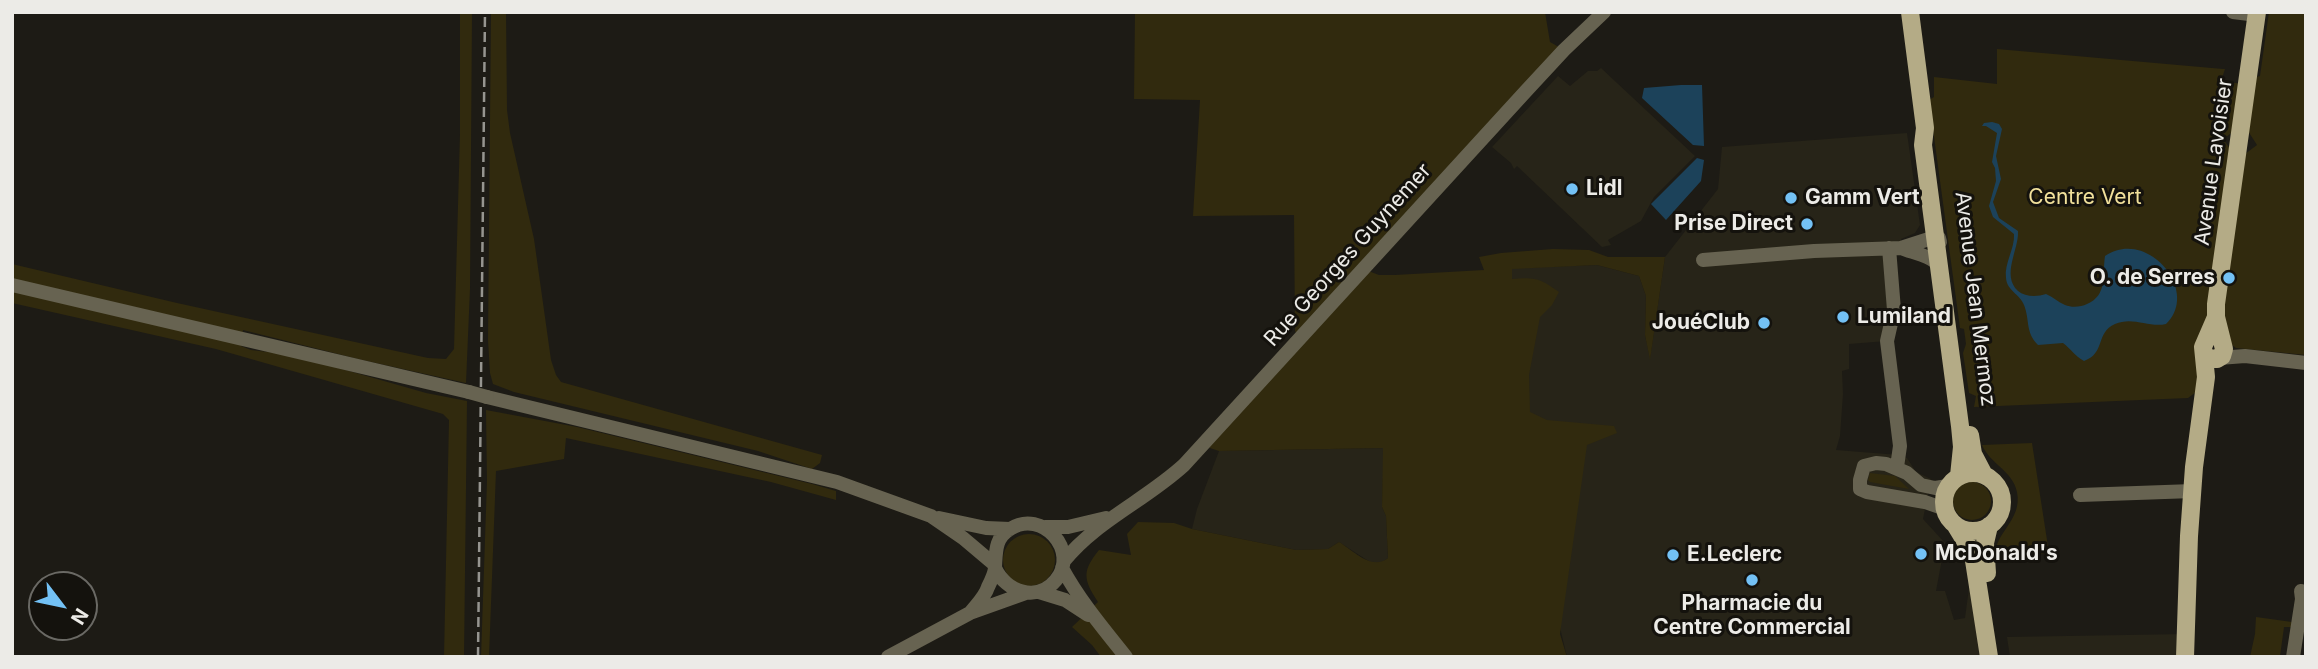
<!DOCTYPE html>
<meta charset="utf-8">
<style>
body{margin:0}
#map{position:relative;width:2318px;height:669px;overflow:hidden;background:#1d1b15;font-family:Inter,sans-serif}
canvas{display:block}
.frame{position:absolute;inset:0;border:14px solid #ecebe7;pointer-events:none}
.north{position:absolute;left:28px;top:571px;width:70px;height:70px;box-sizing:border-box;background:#14120d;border:2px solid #6a6964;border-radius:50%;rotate:122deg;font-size:19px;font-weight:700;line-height:28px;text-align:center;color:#ecebe7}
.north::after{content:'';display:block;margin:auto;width:24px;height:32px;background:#73c1f5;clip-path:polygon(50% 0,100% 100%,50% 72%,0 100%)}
</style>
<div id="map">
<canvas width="2318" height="669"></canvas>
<div class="frame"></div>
<div class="north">N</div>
</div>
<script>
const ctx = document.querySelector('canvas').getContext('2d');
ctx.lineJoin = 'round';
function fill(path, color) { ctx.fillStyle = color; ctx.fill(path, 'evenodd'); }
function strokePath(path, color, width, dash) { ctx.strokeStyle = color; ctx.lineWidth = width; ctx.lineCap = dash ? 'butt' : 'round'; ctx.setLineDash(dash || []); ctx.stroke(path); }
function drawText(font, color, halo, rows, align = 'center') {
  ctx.font = font + ' Inter,sans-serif'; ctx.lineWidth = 6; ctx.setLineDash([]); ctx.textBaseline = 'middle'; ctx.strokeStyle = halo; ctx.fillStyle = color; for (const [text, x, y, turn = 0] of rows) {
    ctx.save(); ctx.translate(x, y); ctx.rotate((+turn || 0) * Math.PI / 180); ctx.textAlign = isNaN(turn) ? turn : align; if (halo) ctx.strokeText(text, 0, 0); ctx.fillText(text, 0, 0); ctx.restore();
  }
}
fill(new Path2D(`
 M1601 68 1695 156 1654 197 1641 221 1608 240 1611 245 1602 247 1517 166 1514 169 1511 163 1492 147 1558 76 1570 86 1588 71H1597Z
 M1907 133 1920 225 1915 233 1901 239V248H1889L1887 341 1849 344V369L1842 371 1843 394 1840 436 1836 450 1899 455 1907 458 1916 472 1931 479 1923 519 1945 543 1936 591H1945L1954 620 1965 618 1969 588 1985 586 1994 657H1567L1508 408 1512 268 1597 265 1639 276 1646 296 1645 335 1650 358 1665 257 1718 189 1722 147Z
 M1384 448 1382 507 1386 516 1388 558 1381 564H1373L1339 542 1328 549 1296 550 1192 529 1197 509 1219 451Z
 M2186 634 2185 657H2010L2007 637Z`), '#272418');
fill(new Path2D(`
 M460 12H472L470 289 466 383 358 359 243 330 241 346 251 350 293 355 426 393 467 401 464 657H444L449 420 443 414 216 349 12 303V264L177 303 428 358 446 359 454 349 460 134Z
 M491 12H506L507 110 510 133 534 239 551 360 556 375 561 382 822 455 820 463 812 469 758 451 514 392 493 384 490 373 488 340Z
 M1135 12H1545L1550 42 1564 50 1363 269 1379 275H1395L1484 270 1479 257 1501 253 1553 249 1589 250 1608 257H1665L1650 360 1645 335 1646 296 1639 276 1597 265 1512 269V279C1535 277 1540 278 1559 292L1552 305 1540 317 1529 375 1530 412 1547 420 1614 426 1617 433 1587 445 1560 634 1567 657H1101L1092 645 1072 627 1098 602C1083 579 1082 571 1099 550L1131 555 1127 534 1138 522 1174 523 1192 529 1296 550 1328 549 1339 542C1354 551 1372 571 1388 558L1386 516 1382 507 1383 448 1219 451 1210 448 1205 443 1300 339 1295 331 1294 215 1193 216 1200 100 1134 99Z
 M2269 12H2306V355L2236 348 2232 345 2221 324 2245 154 2257 145 2248 131 2256 77 2260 76Z
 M1997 49 2223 69H2225L2221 81 2243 84 2237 129 2223 139 2234 154 2196 392 2188 398 1974 407 1976 396 1969 393 1963 353 1966 344 1964 329 1960 328 1929 100 1934 97V77L1997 84Z
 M486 410 577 427 812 484 836 491V500L771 482 566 438 564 459 496 471 489 657H481L487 481Z
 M2032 443 2049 553 1996 557C1992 534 2023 521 2017 492 2013 471 1990 464 1982 445Z
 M1870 473 1895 476 1909 489 1870 482 1868 480Z
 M1953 501a19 19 0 1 1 38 0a19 19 0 1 1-38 0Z
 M1003 560a26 26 0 1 1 52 0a26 26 0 1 1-52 0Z
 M2256 617 2292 622V627H2284L2280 656 2285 657H2250L2255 634Z`), '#312a0e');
fill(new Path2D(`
 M1681 85H1702L1704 146 1693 145 1642 98 1644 88Z
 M1992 122 1999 124 2002 129 1996 156 2001 179 1993 202 1999 218 2018 231C2019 250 2001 275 2018 291 2025 297 2037 297 2046 294 2053 297 2058 302 2065 305 2072 308 2081 307 2087 304 2108 295 2102 275 2105 256 2147 227 2201 291 2166 324 2149 328 2133 316 2115 324 2095 333 2106 353 2084 361 2075 356 2071 349 2063 343L2038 345C2025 332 2030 320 2024 305 2020 294 2007 291 2006 278 2004 263 2015 249 2014 234L1993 217 1989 206 1996 181 1995 168 1992 162 1997 133 1986 126H1982L1984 123Z
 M1697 158 1704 160 1701 181 1666 220 1651 204Z`), '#1c425a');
strokePath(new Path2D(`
 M2233 12 2257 15
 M1889 248 1894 310 1887 341 1900 446 1897 467
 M1901 248C1913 253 1931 255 1939 266
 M1703 260 1814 251 1901 248 1935 237 1939 238 1940 242
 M12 285 469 392
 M2219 358 2245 356 2306 363
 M487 397 837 482 931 516 963 538 995 565
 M2080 495 2193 491
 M1945 509 1925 502 1867 492 1860 489V480L1864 466 1876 463 1886 464 1907 473 1921 485 1935 488 1948 486
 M939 518 986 528 1010 529
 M1045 527H1068L1106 518
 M1064 561C1096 521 1146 500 1184 465L1526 91 1564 50 1604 12
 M1062 568C1080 601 1103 628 1126 657
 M1039 592 1065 600 1088 615
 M970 613C976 605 985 597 988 587 991 581 995 573 995 567 996 551 995 538 1010 529 1042 508 1080 551 1056 580 1037 603 1006 592 995 568
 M888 657 970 613 1026 593
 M2293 657 2302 599 2301 591`), '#676351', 14);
strokePath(new Path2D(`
 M1910 12 1925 128 1923 145 1960 426 1962 447 1959 476
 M2204 354 2209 358 2217 359 2222 356 2224 349 2216 317V304L2257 12
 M1970 435 1973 454 1984 475
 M1944 502a29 29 0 1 1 58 0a29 29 0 1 1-58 0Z
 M1956 526 1973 554 1989 657
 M1987 573 1985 543 1989 526
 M2185 657 2189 536 2194 467 2206 377 2203 347 2216 317`), '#b4ab86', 18);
strokePath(new Path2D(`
 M478 657 485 12`), '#969590', 2.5, [10, 5]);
strokePath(new Path2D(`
 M469 392 487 397`), '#676351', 14);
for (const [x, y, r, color] of [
 [1572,189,7,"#73c1f5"],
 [1791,198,7,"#73c1f5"],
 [1807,224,7,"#73c1f5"],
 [2229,278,7,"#73c1f5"],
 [1843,317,7,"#73c1f5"],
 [1764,323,7,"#73c1f5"],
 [1921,554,7,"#73c1f5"],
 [1673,555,7,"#73c1f5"],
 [1752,580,7,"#73c1f5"]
]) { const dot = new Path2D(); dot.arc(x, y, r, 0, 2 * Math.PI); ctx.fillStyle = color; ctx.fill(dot); strokePath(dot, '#14120d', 2.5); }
drawText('21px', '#ecebe7', '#14120d', [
 ["Avenue Lavoisier",2214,162,-82],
 ["Rue Georges Guynemer",1348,255,-48],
 ["Avenue Jean Mermoz",1975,299,83]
]);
drawText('bold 21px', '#ecebe7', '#14120d', [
 ["Lidl",1586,189],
 ["Gamm Vert",1805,198],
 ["Prise Direct",1793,224,"right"],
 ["O. de Serres",2215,278,"right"],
 ["Lumiland",1857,317],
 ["JouéClub",1750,323,"right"],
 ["McDonald's",1935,554],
 ["E.Leclerc",1687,555],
 ["Pharmacie du",1752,604,"center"],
 ["Centre Commercial",1752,628,"center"]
], 'left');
drawText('21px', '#f2e19b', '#14120d', [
 ["Centre Vert",2085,198]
]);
</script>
